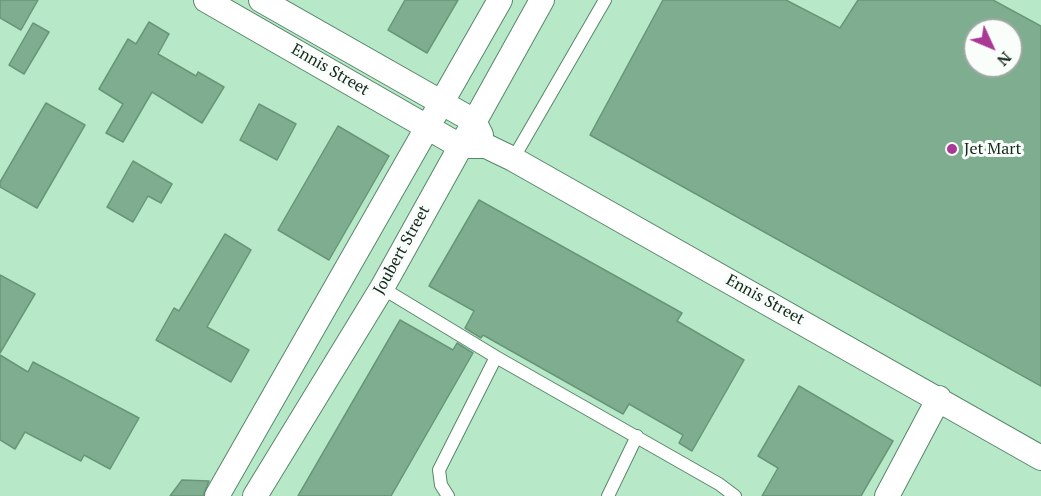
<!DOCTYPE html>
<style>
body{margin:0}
#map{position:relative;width:1041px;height:496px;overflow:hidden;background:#b7e9c8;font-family:"PT Serif",serif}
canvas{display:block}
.north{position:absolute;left:963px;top:18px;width:60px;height:60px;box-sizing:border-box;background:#f9fefa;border:2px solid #9ea8a1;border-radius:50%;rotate:134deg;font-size:16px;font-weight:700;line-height:24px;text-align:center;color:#15281c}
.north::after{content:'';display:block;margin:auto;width:21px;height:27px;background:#aa3996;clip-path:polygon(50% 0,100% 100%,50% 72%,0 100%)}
</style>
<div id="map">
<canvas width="1041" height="496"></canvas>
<div class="north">N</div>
</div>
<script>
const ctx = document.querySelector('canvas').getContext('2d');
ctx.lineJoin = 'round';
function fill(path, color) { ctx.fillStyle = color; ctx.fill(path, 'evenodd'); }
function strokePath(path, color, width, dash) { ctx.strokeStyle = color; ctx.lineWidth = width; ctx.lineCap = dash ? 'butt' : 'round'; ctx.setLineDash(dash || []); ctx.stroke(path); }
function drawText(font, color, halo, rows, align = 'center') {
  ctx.font = font + ' "PT Serif",serif'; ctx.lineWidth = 6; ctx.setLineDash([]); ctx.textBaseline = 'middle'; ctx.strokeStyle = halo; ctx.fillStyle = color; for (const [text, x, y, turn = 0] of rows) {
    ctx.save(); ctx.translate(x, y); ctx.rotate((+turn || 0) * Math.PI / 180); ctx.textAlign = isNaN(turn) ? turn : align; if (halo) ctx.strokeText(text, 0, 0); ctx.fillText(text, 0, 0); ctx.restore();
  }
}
const building = new Path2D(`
 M0 0H38L21 30 0 18Z
 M405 0H458L427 53 388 30Z
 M663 0H786L840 28 858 0H993L1041 26V386L590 135ZM975 30H1011V66H975Z
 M149 22 169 34 158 54 196 76 198 72 224 87 202 123 152 92 123 142 106 133 123 104 99 89 128 39 136 44Z
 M33 23 49 32 24 74 9 65Z
 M46 103 85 125 37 208 0 187V182Z
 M259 104 296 124 277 160 240 140Z
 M338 126 389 156 329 260 278 230Z
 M133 161 172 184 161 203 148 196 133 222 107 207Z
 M479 200 682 313 677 321 744 360 692 451 679 443 683 435 629 404 623 414 483 335 481 338 465 328 474 311 429 286Z
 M225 234 251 250 207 327 249 350 231 382 156 340 174 308 179 311Z
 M0 275 35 294 0 353Z
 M400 320 453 350 457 343 473 353 391 496H298Z
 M0 355 28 372 33 362 139 418 110 469 84 455 81 461 25 432 15 449 0 440Z
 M799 386 893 441 861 496H762L778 468 758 456Z
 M182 480 209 481 203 496H170Z`);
fill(building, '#7eae8f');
strokePath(building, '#689778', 1.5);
const lane = new Path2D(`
 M513 159 605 0
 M382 288 496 357 719 484 735 496
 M448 496 441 485 439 470 496 357
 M608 496 637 436`);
const street = new Path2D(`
 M206 0 460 146H486L513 159 1041 458
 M261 0 474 121 481 135
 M217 496 500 0
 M255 496 382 288 542 0
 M887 496 939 398`);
strokePath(lane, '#588769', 14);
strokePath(street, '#588769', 26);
strokePath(lane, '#fff', 12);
strokePath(street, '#fff', 24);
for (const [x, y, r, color] of [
 [952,149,6,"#aa3996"]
]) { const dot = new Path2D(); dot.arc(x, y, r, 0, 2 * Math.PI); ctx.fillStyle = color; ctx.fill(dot); strokePath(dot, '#f9fefa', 2); }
drawText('16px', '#15281c', '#f9fefa', [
 ["Ennis Street",330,70,30],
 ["Joubert Street",402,250,-61],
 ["Ennis Street",765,300,29]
]);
drawText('16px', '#15281c', '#f9fefa', [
 ["Jet Mart",964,149]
], 'left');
</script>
